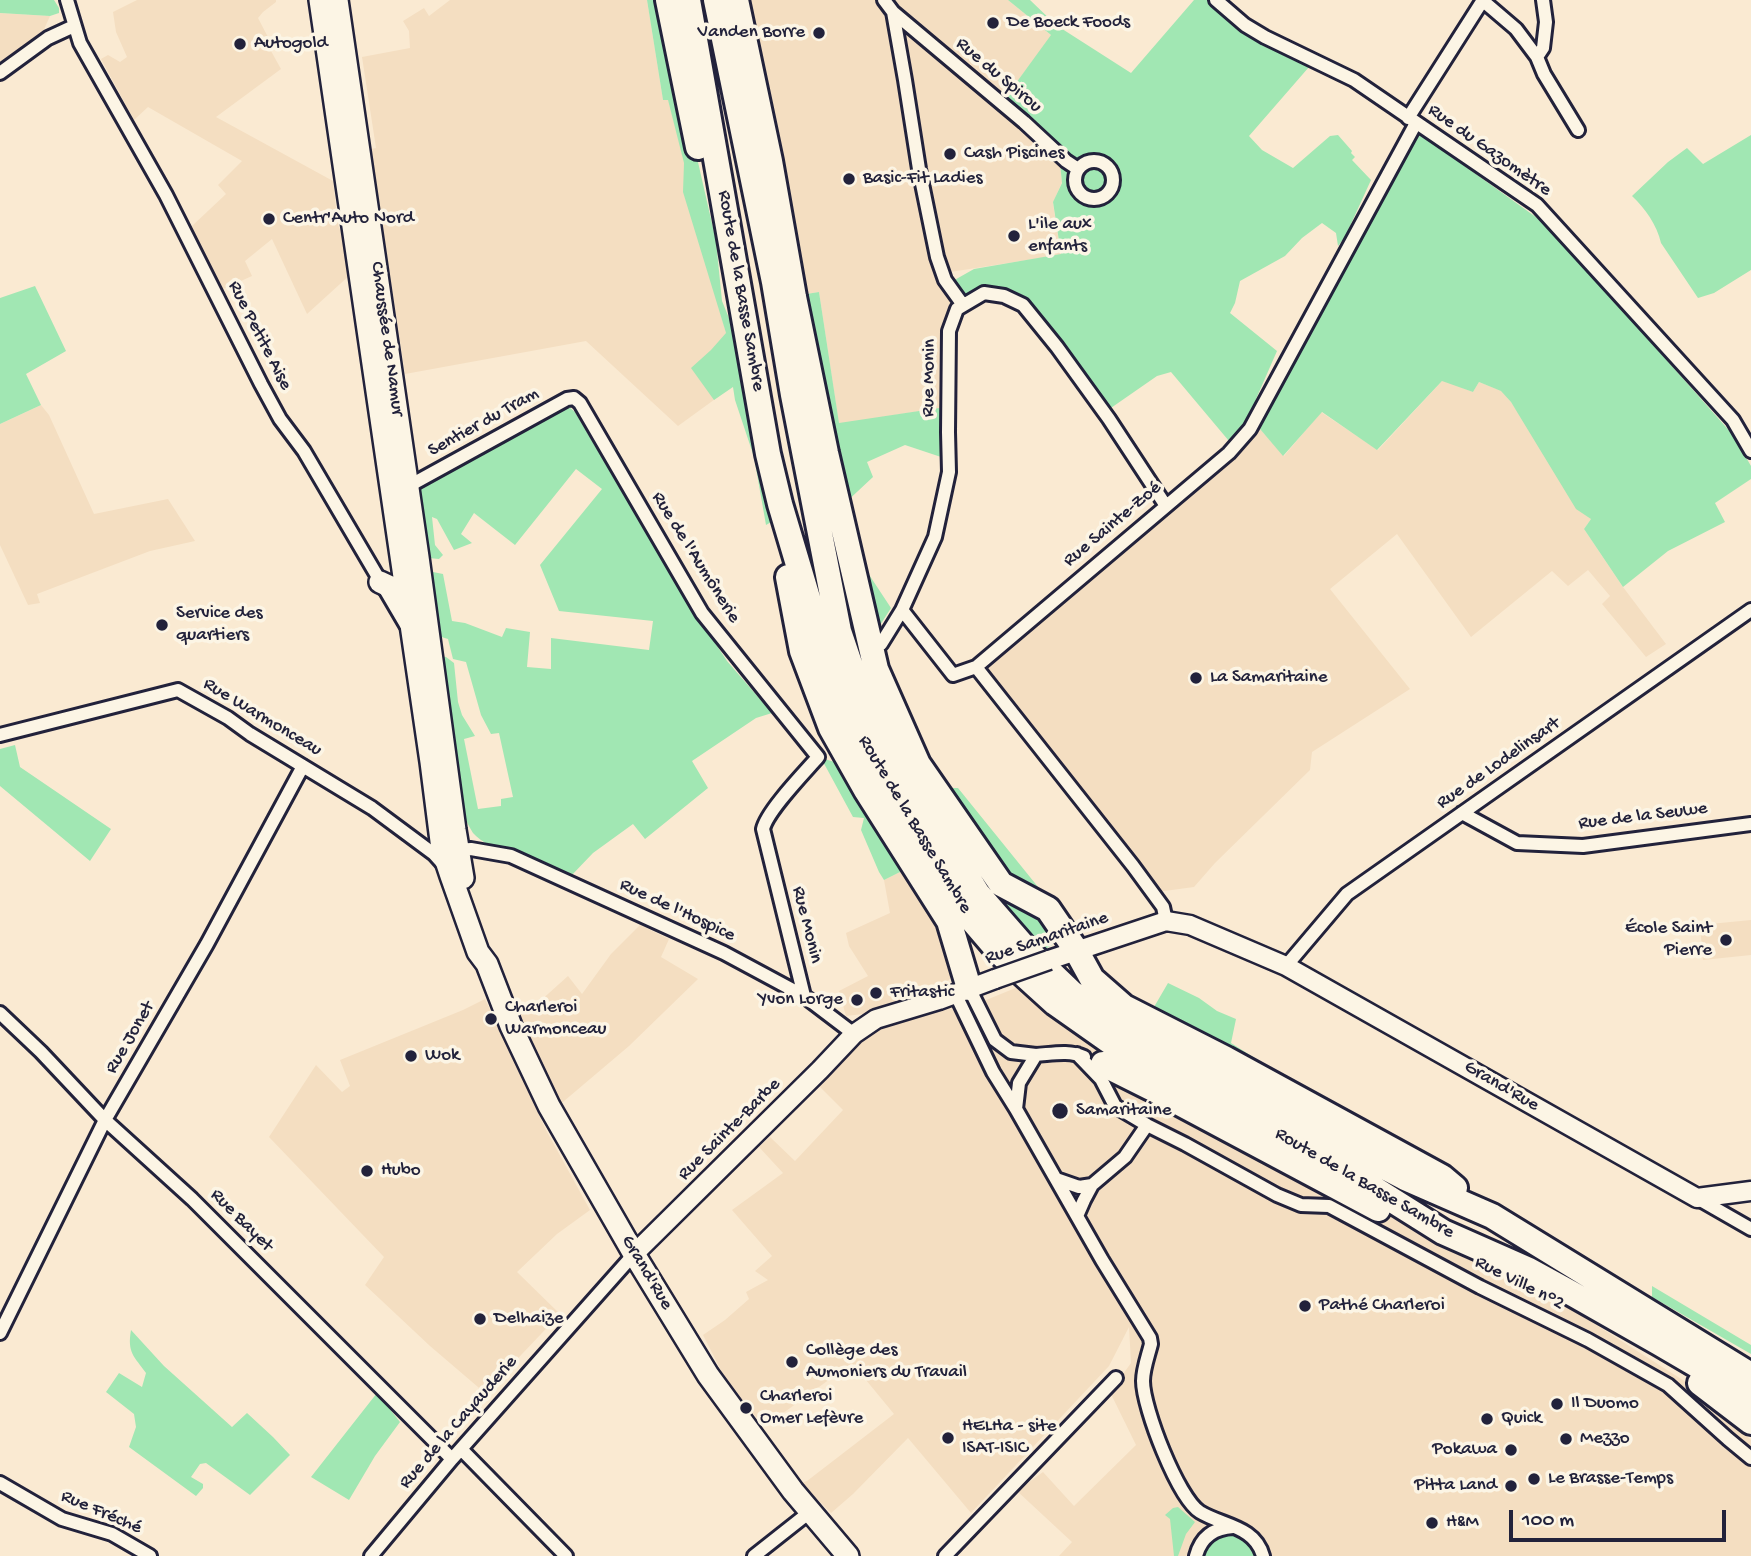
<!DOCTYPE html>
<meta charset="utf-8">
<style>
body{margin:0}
#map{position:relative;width:1751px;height:1556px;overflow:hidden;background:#faead2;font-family:"Gochi Hand",sans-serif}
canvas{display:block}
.scale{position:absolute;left:1509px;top:1510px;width:217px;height:32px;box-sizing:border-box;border:4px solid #22223b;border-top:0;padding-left:9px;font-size:21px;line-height:24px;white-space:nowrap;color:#22223b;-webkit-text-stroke:5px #fcf5e5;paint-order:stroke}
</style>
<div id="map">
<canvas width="1751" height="1556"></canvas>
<div class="scale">100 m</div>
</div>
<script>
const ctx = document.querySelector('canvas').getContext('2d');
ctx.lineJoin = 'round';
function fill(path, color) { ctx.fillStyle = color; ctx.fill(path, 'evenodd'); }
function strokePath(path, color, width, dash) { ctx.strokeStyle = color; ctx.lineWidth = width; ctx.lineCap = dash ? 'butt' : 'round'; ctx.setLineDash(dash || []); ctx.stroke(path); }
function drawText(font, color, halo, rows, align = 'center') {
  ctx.font = font + ' "Gochi Hand",sans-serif'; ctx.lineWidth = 7; ctx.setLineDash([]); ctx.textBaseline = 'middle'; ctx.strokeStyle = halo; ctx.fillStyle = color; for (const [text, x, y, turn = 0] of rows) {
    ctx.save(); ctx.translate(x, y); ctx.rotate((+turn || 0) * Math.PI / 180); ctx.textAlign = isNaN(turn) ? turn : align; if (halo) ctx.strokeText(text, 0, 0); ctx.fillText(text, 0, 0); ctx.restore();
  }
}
fill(new Path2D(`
 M137 0H276V2L263 12 258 18 270 41 271 51 281 69 216 117 333 181 338 225 344 240 351 274 307 314 272 239 245 261 252 276 223 289 198 245 192 226 226 194 218 185 242 161 148 107 134 120 101 59 108 55 120 62 127 57 116 32 113 12Z
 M450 0H647L663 100 668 99 676 128 685 166 686 194 740 381 678 426 586 341 405 374 371 149 376 148 362 57 410 48 409 31 403 21 424 8 429 16Z
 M748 0H1008L1052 36 1016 83 1060 163 1062 182 1053 203 1061 255 950 272 939 283 949 293 954 318 948 432 939 408 839 424 819 292 800 295Z
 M0 13 50 16 37 45 0 76Z
 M1443 380 1473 392 1479 382 1502 391 1511 402 1591 519 1584 529 1623 587 1666 644 1646 657 1602 604 1610 596 1588 570 1568 586 1552 571 1471 637 1397 534 1330 589 1410 689 1312 752 1310 770 1215 863 1194 887 1157 892 983 668 1260 429 1284 456 1321 412 1378 450Z
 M41 405 49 415 94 514 168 499 195 541 150 551 37 594 40 603 28 605 0 545V424Z
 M904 870 933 901 953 975 936 995 871 1013 846 1016 839 991 868 976 849 946 846 933 890 913 884 880Z
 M1751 920V955L1703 960 1700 925Z
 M640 925 669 939 661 957 698 979 629 1046 557 1107 514 1014 529 1011 568 976 582 994 611 954Z
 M1018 987 1049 1011 1340 1189 1437 1239 1508 1269 1686 1382 1751 1440V1556H1059L1072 1542 1017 1491 1043 1472 1074 1506 1136 1445 1110 1392 1131 1363 1129 1327 1109 1366 971 1513 908 1438 853 1494 831 1513 801 1483 807 1481 894 1414 852 1363 786 1411 771 1419 763 1425 727 1382 703 1335 725 1320 749 1299 746 1292 768 1280 755 1271 772 1256 732 1210 783 1173 759 1147 770 1137 795 1161 843 1110 816 1083 874 1024 946 1001 951 1007 1059 1194 1062 1193 969 1007Z
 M485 999 546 1130 590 1210 557 1234 517 1272 560 1314 485 1393 430 1346 365 1285 384 1257 269 1137 316 1065 342 1092 350 1086 340 1060 463 1010Z`), '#f4dec1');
fill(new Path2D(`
 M0 0H54L59 8V13L50 16 0 13Z
 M647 0H661L716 241 722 301 742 350 773 521 766 525 754 457 735 400 733 387 714 400 691 368 711 350 726 333 683 192 684 163 668 100H663Z
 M1008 0H1030L1056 25 1131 73 1194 0H1208L1262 43 1309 67 1249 136 1262 150 1293 168 1330 136 1338 135 1352 151 1351 153 1355 157 1352 160 1371 180 1345 237 1338 246 1336 233 1322 223 1302 238 1285 256 1240 281 1235 303 1230 313 1277 351 1256 399 1252 426 1234 447 1171 372 1157 376 1108 410 1023 305 999 290 965 295 951 282 974 269 1061 254 1053 202 1062 183 1060 163 1001 109 1016 83 1051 35Z
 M1420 134 1547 225 1733 435 1751 466V479L1715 503 1725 522 1668 551 1623 587 1584 529 1591 519 1576 509 1511 402 1501 391 1479 382 1473 392 1442 381 1377 450 1322 412 1283 456 1260 429 1285 365 1413 140Z
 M1751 135V270L1714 293 1698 298 1661 243C1657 225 1645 208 1632 196L1668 162 1687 148 1703 164Z
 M35 286 66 351 26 374 41 405 0 424V298Z
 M819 292 839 423 939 408 948 432 941 457 905 445 867 462 873 477 843 505 800 295Z
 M563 406 569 407 575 412 678 587 727 661 772 713 756 718 692 761 708 788 645 839 633 824 593 853 570 877C547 868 488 851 473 833 469 827 466 820 463 813L440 656 446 657 454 663 458 702 462 715 475 736 464 739 478 809 501 806V799L513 797 499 733 491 734 481 715 466 662 453 659 448 639 435 635 428 571 443 574 452 621 465 623 502 637 506 628 530 632 527 667 551 669V638L649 650 653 621 559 611 540 565 602 489 576 469 515 545 474 513 461 534 472 543 454 550 437 519 432 517 435 545 443 555 439 559 429 558 416 486Z
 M862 564 891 608 875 633Z
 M15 745 20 767 111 829 90 861 0 786V749Z
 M821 758 845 765 904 870 884 880 879 872 861 830 864 818 853 817Z
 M943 788H958L1051 903 1005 877Z
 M990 886 1040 914 1054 935 1052 945 1042 951 992 895Z
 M1168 983 1199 998 1217 1011 1236 1019 1231 1043 1291 1081 1408 1142 1447 1168 1134 1002 1120 988 1154 1007Z
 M1652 1286 1751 1345V1354L1652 1297Z
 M131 1330 164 1366 232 1427 247 1413 273 1437 290 1455 250 1495 206 1463 200 1464 191 1477 203 1484V1488L196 1496 129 1447 136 1427 134 1414 106 1392 119 1373 142 1387 146 1373C134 1356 127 1353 131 1330Z
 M377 1393 400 1422 375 1456 349 1500 311 1477Z
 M1178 1507 1195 1522 1186 1534 1178 1556H1174L1170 1519 1165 1515 1173 1508Z
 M1231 1535C1243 1538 1250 1544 1254 1556H1204C1207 1542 1217 1536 1231 1535Z`), '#a1e7b3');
const street = new Path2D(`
 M67 0 80 43 166 195 261 384 280 419 304 451 406 625
 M884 0 893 12 905 80 919 169 937 257 945 280 963 305
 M1216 0 1245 25 1265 37 1354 80 1537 205 1733 420 1751 451
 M1482 0 1516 29 1537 57 1544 74 1578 130
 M893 12 1024 122 1066 161 1078 169
 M1537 57 1543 48 1546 22 1543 0
 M0 73 48 38 74 26
 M1408 118 1483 0
 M1075 180a19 19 0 1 1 38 0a19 19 0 1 1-38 0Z
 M407 487 567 399 574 398 580 403 702 613 818 757C804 773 767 811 763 829L804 996
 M881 644 902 610
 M976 667 953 675 902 610 935 537 949 472 948 432 949 331 957 309 984 293 1004 296 1023 305 1057 347 1109 419 1166 506
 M0 735 178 690 228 718 250 734 372 808 434 854 443 864
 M1462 813 1517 843 1583 846 1751 824
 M455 850 471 849 511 856 724 953 804 996 854 1034
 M1166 921 1163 907 1133 866 976 667 1229 453 1250 429 1416 123
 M1286 966 1347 894 1751 610
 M969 988 995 1040 1011 1052 1036 1055
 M955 993 993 1072 1016 1109 1102 1260 1150 1338 1151 1344C1148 1356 1143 1369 1143 1381 1143 1408 1178 1498 1200 1512 1223 1526 1255 1526 1263 1556
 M0 1013 41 1052 105 1120 192 1199 452 1459
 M1077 1054 1101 1079 1115 1106 1147 1125 1185 1144 1277 1195 1301 1205 1329 1206 1480 1287 1588 1340 1668 1385 1728 1439 1751 1458
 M1016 1109 1019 1083 1036 1055C1052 1054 1069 1050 1084 1057
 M1056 1179 1079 1187 1092 1185
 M1697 1198 1751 1229
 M1077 1216 1084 1200 1092 1185 1125 1157 1147 1125
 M0 1333 105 1120 207 944 303 766
 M461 1449 566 1556
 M0 1483 62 1519 112 1534 150 1556
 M371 1556 452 1459 634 1254
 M754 1556 811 1511
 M945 1556 1116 1378
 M1196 1556C1201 1537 1214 1528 1233 1527`);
const secondary = new Path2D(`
 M1049 960 1166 921 1190 925 1286 966 1697 1198 1751 1191
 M634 1254 820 1070 854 1034 876 1019 939 1000 995 979`);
const primary = new Path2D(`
 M320 0 431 762 442 849 451 876 478 952 487 964 511 1026 549 1106 634 1254 708 1375 793 1491 848 1556
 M337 0 418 557 455 830 463 878
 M380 582 412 597 413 600`);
const highway = new Path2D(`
 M668 0 698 147
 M688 0 768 454 780 504 830 672 867 755 933 864 971 919 1001 954 1055 1003 1126 1053 1330 1161 1443 1232 1529 1270 1571 1293 1659 1343 1751 1397
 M716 0 774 282 793 395 839 631 858 687 887 747 978 894 1026 949 1072 993 1133 1035 1405 1178 1492 1216 1751 1375
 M736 0 770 161 794 297 826 453 876 669 918 764 1001 884 1048 909 1076 950 1092 979 1124 1007 1226 1059 1442 1177 1455 1188
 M788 577 802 651 831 728 866 790 949 921 969 988
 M1103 1064 1151 1088 1378 1209
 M1700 1383 1751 1422`);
strokePath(street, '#22223b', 18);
strokePath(secondary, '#22223b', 23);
strokePath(primary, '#22223b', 26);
strokePath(highway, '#22223b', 30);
strokePath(street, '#fcf5e5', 12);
strokePath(secondary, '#fcf5e5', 18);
strokePath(primary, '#fcf5e5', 21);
strokePath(highway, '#fcf5e5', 24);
const secondaryBridge = new Path2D(`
 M995 979 1049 960`);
strokePath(secondaryBridge, '#22223b', 23, []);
strokePath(secondaryBridge, '#fcf5e5', 18);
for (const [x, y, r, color] of [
 [993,23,7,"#22223b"],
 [819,33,7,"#22223b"],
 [240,44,7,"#22223b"],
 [950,154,7,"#22223b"],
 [849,179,7,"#22223b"],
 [269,219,7,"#22223b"],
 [1014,236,7,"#22223b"],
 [162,625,7,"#22223b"],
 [1196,678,7,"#22223b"],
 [1726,940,7,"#22223b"],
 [876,993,7,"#22223b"],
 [857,1000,7,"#22223b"],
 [491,1019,7,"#22223b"],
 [411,1056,7,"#22223b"],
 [1060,1111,9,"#22223b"],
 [367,1171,7,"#22223b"],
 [1305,1306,7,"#22223b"],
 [480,1319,7,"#22223b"],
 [792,1362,7,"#22223b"],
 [1557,1404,7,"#22223b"],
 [746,1408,7,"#22223b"],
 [1487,1419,7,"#22223b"],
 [948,1438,7,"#22223b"],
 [1566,1439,7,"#22223b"],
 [1511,1450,7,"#22223b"],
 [1534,1479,7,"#22223b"],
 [1511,1486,7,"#22223b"],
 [1432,1523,7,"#22223b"]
]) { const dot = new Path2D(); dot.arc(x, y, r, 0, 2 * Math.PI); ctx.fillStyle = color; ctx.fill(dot); strokePath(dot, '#fcf5e5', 2.5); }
drawText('19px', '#22223b', '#fcf5e5', [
 ["De Boeck Foods",1007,23],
 ["Vanden Borre",805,33,"right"],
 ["Autogold",254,44],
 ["Cash Piscines",964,154],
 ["Basic-Fit Ladies",863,179],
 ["Centr'Auto Nord",283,219],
 ["L'ile aux",1028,225],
 ["enfants",1028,247],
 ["Service des",176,614],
 ["quartiers",176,636],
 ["La Samaritaine",1210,678],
 ["École Saint",1712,929,"right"],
 ["Pierre",1712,951,"right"],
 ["Fritastic",890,993],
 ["Yvon Lorge",843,1000,"right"],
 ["Charleroi",505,1008],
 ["Warmonceau",505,1030],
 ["Wok",425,1056],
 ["Samaritaine",1076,1111],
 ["Hubo",381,1171],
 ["Pathé Charleroi",1319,1306],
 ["Delhaize",494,1319],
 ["Collège des",806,1351],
 ["Aumoniers du Travail",806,1373],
 ["Charleroi",760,1397],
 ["Omer Lefèvre",760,1419],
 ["Il Duomo",1571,1404],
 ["Quick",1501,1419],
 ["HELHa - site",962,1427],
 ["ISAT-ISIC",962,1449],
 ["Mezzo",1580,1439],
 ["Pokawa",1497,1450,"right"],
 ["Le Brasse-Temps",1548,1479],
 ["Pitta Land",1497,1486,"right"],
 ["H&M",1446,1523]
], 'left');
drawText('19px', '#22223b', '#fcf5e5', [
 ["Rue du Spirou",998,76,40],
 ["Rue du Gazomètre",1489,151,35],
 ["Route de la Basse Sambre",740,291,80],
 ["Rue Petite Aise",259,336,63],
 ["Chaussée de Namur",386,339,82],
 ["Rue Monin",930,378,-89],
 ["Sentier du Tram",484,423,-29],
 ["Rue Sainte-Zoé",1113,525,-40],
 ["Rue de l'Aumônerie",695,558,58],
 ["Rue Warmonceau",262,718,31],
 ["Rue de Lodelinsart",1499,764,-35],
 ["Rue de la Seuwe",1643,817,-7],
 ["Route de la Basse Sambre",914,825,59],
 ["Rue de l'Hospice",677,911,25],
 ["Rue Monin",806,925,76],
 ["Rue Samaritaine",1047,939,-19],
 ["Rue Jonet",131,1038,-60],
 ["Grand'Rue",1501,1087,30],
 ["Rue Sainte-Barbe",730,1130,-45],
 ["Route de la Basse Sambre",1364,1184,30],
 ["Rue Bayet",241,1221,45],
 ["Grand'Rue",646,1273,59],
 ["Rue Ville n°2",1519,1284,27],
 ["Rue de la Cayauderie",459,1423,-49],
 ["Rue Fréché",101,1513,23]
]);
</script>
